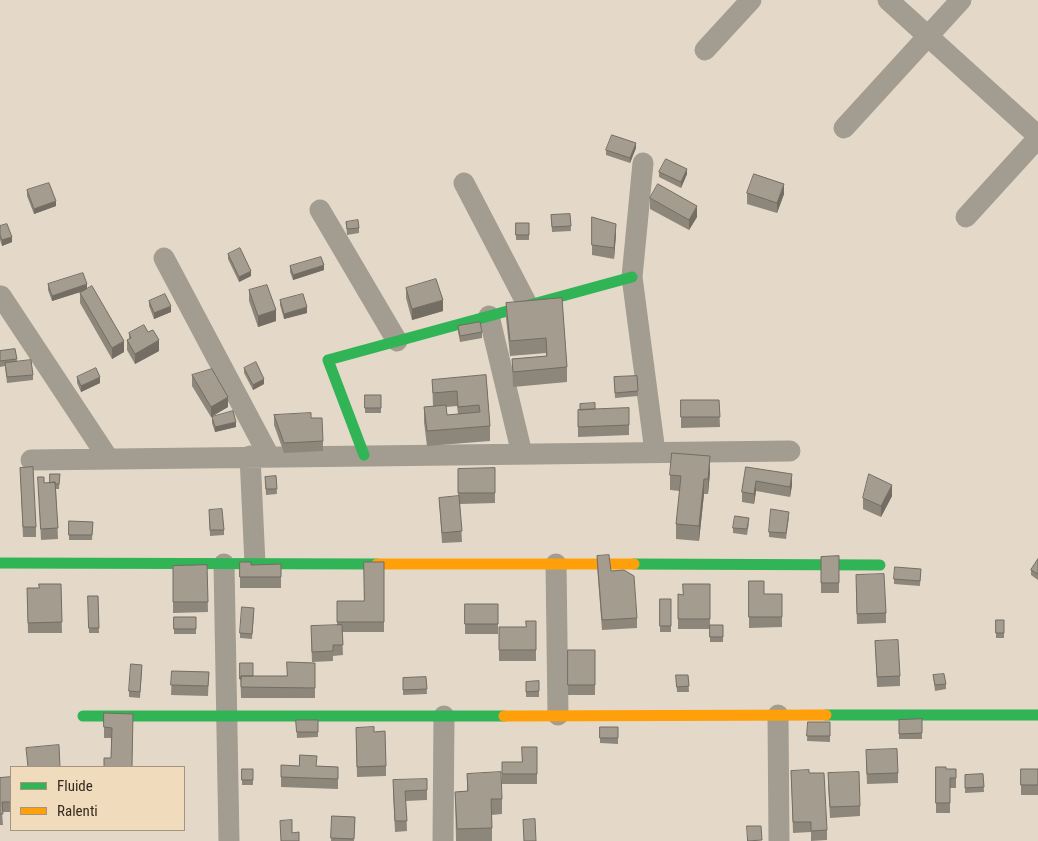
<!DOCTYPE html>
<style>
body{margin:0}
#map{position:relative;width:1038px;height:841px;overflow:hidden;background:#e4d9c9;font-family:"Roboto Condensed",sans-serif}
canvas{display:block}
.legend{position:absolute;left:10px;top:766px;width:175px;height:65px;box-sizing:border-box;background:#f0dcbd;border:1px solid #a4957e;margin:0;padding:6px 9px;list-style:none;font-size:15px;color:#332b1f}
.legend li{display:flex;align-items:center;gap:10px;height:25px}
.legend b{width:25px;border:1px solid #a4957e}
</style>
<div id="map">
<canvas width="1038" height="841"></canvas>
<ul class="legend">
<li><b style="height:6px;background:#30b455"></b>Fluide</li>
<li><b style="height:6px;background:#ff9f0a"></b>Ralenti</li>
</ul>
</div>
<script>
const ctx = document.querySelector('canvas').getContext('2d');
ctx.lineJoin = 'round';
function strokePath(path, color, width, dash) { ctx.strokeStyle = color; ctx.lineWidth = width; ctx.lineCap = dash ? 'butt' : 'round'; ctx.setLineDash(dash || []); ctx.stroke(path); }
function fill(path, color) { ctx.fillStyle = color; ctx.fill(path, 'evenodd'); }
strokePath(new Path2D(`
 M888 0 1038 136
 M705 50 751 0
 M844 128 961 0
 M643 163 632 277 655 452
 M464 183 528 306
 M320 210 397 341
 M966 217 1038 138
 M164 258 269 456
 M1 296 108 458
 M489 316 522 454
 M250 456 255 564
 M31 460 790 451
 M224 564 229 841
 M556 564 558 715
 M778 715 779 841
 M443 841 444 716`), '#a39c90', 21);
strokePath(new Path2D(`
 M364 455 328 360 632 277
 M0 563 377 564
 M634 564 880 565
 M826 715H1038
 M83 716H504`), '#30b455', 11);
strokePath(new Path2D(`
 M377 564H634
 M504 716 826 715`), '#ff9f0a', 11);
fill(new Path2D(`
 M636 148 630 163 606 155V150Z
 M659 172 687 174 681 188 659 177Z
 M27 190 56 206 34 214 27 196Z
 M747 193 784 194 777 213 747 204Z
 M650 198 697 217 689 230 650 209Z
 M570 214 571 231 552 232 551 215Z
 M592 217 616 234 614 259 592 255Z
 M346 222 359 228V233L347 235Z
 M516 223H529V240H516Z
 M0 226 12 242 2 246 0 240Z
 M228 254 251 276 239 282 228 259Z
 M290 266 324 270 293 280 290 272Z
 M48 284 87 289 124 352 112 359 80 303V293L83 291 52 301 48 290Z
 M406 288 443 311 412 320 406 298Z
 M249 290 276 321 258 327 249 301Z
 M562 298 567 367V382L513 387 512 359 546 356V353L510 356 506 318V303Z
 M280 300 307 313 284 319 280 305Z
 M149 301 171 312 154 319 149 306Z
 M458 326 482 332V338L460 342 458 332Z
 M129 333 159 351 135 364 127 350V340L129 339Z
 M15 349 17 361 33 375V380L7 383 5 366 0 367V351Z
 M244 368 264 384 253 390 244 373Z
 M192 375 228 407 211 417 192 386Z
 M486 375 490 426V441L427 446 424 422V407L433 406 432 380ZM457 406 458 414 447 415 446 407Z
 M637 376 638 396 615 398 614 377Z
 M77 377 100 383 81 392 77 383Z
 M365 395H381V413H365Z
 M681 400H719L720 427 681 428Z
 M629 408V435L578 437V410Z
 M274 415 311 418 323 441V451L284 453 274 425Z
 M212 417 236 427 215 432 212 423Z
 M746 467 792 485 790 497 756 491 754 504 742 502V492Z
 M20 468 36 527V537H23Z
 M495 468V503L460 504 462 542 442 543 439 498 458 497V469Z
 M710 472 708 494H704L699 541 676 539V524L680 491 670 490V475Z
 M60 474 59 489H56L58 539 41 540 38 477 44 483H50Z
 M276 476 277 494 266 495 265 477Z
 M892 496 881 517 863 509V498Z
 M209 515 224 530V535L210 536Z
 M789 517 786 539 769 537V532Z
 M69 521 93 522 92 540H69Z
 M749 523 747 535 733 533V528Z
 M597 556 637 618V628L602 630 597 566Z
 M839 556V593H821V557Z
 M1038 559V580L1031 575V570Z
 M240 562 251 565 281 564V588H240Z
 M384 562V632H342L343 655 333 656V661L312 662 311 636 337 625V601H364Z
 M207 565 208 612 173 613V566Z
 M921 569 920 586 894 584V579Z
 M749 581 764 594H782V627L749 628Z
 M61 584 62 633H28L27 588H39Z
 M710 584V629H678V594L683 595Z
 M856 585 886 613V623L857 624Z
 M88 596H98L99 633H89Z
 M660 599H671V632H660Z
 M465 604H498V634H465Z
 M254 613 252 639 240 638V633Z
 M174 617H196V634H174Z
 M996 620H1004V638H996Z
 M536 621V661H499V627H526Z
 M710 625H723V642H710Z
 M875 641 900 676V686L877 687Z
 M568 650H595V695H568Z
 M240 663 253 676H287L315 663V698H241Z
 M142 670 140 698 129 697V691Z
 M172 671 209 672 208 696 171 695Z
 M676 675H688L689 692H677Z
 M933 675 946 684V689L935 691Z
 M426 677 427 694 403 695V678Z
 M539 681V697H526V682Z
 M104 713 132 767 111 758V738H104Z
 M922 719V739H899V720Z
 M296 720H318V737L297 738Z
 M808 722H830V742L807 741Z
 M600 727H618V744L600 743Z
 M374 732 386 766V776L357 777 356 738Z
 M537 747V784H502V762H522Z
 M866 761 898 773V783L867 784Z
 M317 766 338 767V789L281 787V777Z
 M936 767 946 769H956V788H950V813H936Z
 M242 769H253V785H242Z
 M1021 769H1038V795H1021Z
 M791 771 809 773 827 830V840L811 841V832L793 833Z
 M467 774 502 799V814L492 815V841H456L455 792 467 791Z
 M983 774 984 792 965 793V775Z
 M11 777V812H2L3 825H0V778Z
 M427 779V800L406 801 407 831 395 832 393 790Z
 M828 784 860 806V816L830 818Z
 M332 816 355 817 354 841H331Z`), '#8d867b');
fill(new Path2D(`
 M636 143V148L630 163V158Z
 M687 169V174L681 188V182Z
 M784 184V194L777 213V203Z
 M56 201V206L34 214V209Z
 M697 206V217L689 230V220Z
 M616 224V234L614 259V248Z
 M12 237V242L2 246V240Z
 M324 265V270L293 280V275Z
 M251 271V276L239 282V277Z
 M87 284V290L52 301V296Z
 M443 300V311L412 320V309Z
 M171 306V312L154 319V313Z
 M307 307V313L284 319V314Z
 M276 310V321L258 327V316Z
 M159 340V351L135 364V354Z
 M124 341V352L112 359V348Z
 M100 377V383L81 392V386Z
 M264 379V384L253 390V385Z
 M228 397V407L211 417V407Z
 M236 422V427L215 432V427Z
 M710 456V472L708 494V479Z
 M792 474V485L790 497V487Z
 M704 479V494L699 541V526Z
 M756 481V491L754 504V494Z
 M892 485V496L881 517V506Z`), '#736d64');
const building = new Path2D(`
 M612 135 636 143 630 158 606 150Z
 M666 159 687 169 681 182 659 172Z
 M754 174 784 184 777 203 747 193Z
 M49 183 56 201 34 209 27 190Z
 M658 184 697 206 689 220 650 198Z
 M570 214 571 226 552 227 551 215Z
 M592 217 616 224 614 248 592 245Z
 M358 220 359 228 347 229 346 222Z
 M516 223H529V235H516Z
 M7 224 12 237 2 240 0 235V226Z
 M240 248 251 271 239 277 228 254Z
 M321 257 324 265 293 275 290 266Z
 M83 273 87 284 52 296 48 284Z
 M436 279 443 300 412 309 406 288Z
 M267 285 276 310 258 316 249 290Z
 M92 286 124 341 112 348 80 293Z
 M165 294 171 306 154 313 149 301Z
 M303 294 307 307 284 314 280 300Z
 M562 298 567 367 513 372 512 359 547 356 546 338 510 341 506 303Z
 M480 322 482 332 460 336 458 326Z
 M144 325 148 332 153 330 159 340 135 354 127 340 131 338 129 333Z
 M15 349 17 359 0 361V351Z
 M31 360 33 375 7 377 5 363Z
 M256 362 264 379 253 385 244 368Z
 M96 368 100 377 81 386 77 377Z
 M212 369 228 397 211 407 192 375Z
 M486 375 490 426 427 431 424 407 446 405 447 415 480 412 479 405 458 407 457 391 433 393 432 380Z
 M637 376 638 391 615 393 614 377Z
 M365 395H381V408H365Z
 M681 400H719L720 417H681Z
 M595 403V409L580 410V404Z
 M629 408V425L578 427V410Z
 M233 411 236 422 215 427 212 417Z
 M311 413V418H322L323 441 284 443 274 415Z
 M672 453 710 456 708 479H704L699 526 676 524 681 476 670 475Z
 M33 467 36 527H23L20 468Z
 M746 467 792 474 790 487 756 481 754 494 742 492Z
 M495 468V493H458V469Z
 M50 474H60L59 484H55V482L50 483Z
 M869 474 892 485 881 506 863 498Z
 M276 476 277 489H266L265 477Z
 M38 477H44V483L55 482 58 528 41 529Z
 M459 496 462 531 442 533 439 498Z
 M222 509 224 530H210L209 510Z
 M771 509 789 512 786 533 769 532Z
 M735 516 749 518 747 529 733 528Z
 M69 521 93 522 92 535H69Z
 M609 555 611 571 624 570 634 576 637 618 602 620 597 556Z
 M839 556V583H821V557Z
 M1038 559V574L1031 570Z
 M240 562H251V565L281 564V577H240Z
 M364 562H384V622H337V601H364Z
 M207 565 208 602H173V566Z
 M895 567 921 569 920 581 894 579Z
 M884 574 886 613 857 614 856 575Z
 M749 581H764V594H782V617H749Z
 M39 584H61L62 622 28 623 27 588H39Z
 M683 584H710V619H678V594L683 595Z
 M88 596H98L99 628H89Z
 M660 599H671V626H660Z
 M465 604H498V624H465Z
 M242 607 254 608 252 634 240 633Z
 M174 617H196V629H174Z
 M996 620H1004V633H996Z
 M526 621H536V650H499V627H526Z
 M342 625 343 645H333V651L312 652 311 626Z
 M710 625H723V637H710Z
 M898 640 900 676 877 677 875 641Z
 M568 650H595V685H568Z
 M287 662 315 663V688L241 687V676H287Z
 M240 663H253V676H241V679H240Z
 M131 664 142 665 140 692 129 691Z
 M172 671 209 672 208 686 171 685Z
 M944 674 946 684 935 685 933 675Z
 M676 675H688L689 686 677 687Z
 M426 677 427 689 403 690V678Z
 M539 681V691L526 692V682Z
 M104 713 133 714 132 767H104V758H111L112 728 104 727Z
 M922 719V733L899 734V720Z
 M296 720H318V732H297Z
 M808 722H830V736H807Z
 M374 727V732L385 731 386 766 357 767 356 728Z
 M600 727H618V738H600Z
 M59 745 60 767H28L26 748Z
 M522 747H537V774H502V762H522Z
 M897 749 898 773 867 774 866 750Z
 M300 755 317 756 316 766 338 767V779L281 777V765L299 766Z
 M936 767H946V769H956V778H950V803H936Z
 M242 769H253V780H242Z
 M1021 769H1038V785H1021Z
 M809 770V773H824L827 830 811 831V822H793L791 771Z
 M501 772 502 799H491L492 828 457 829 455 792 468 791 467 774Z
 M859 772 860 806 830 807 828 773Z
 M983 774 984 787 965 788V775Z
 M11 777V802H2L3 814H0V778Z
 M427 779V790L405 791 407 821H395L393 780Z
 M332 816 355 817 354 839 331 838Z
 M535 819 536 841H524L523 820Z
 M292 820V833L299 832V841H281L280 821Z
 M747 826H761L762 840 748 841Z`);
fill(building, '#a49c8f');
strokePath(building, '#736d64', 1);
</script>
